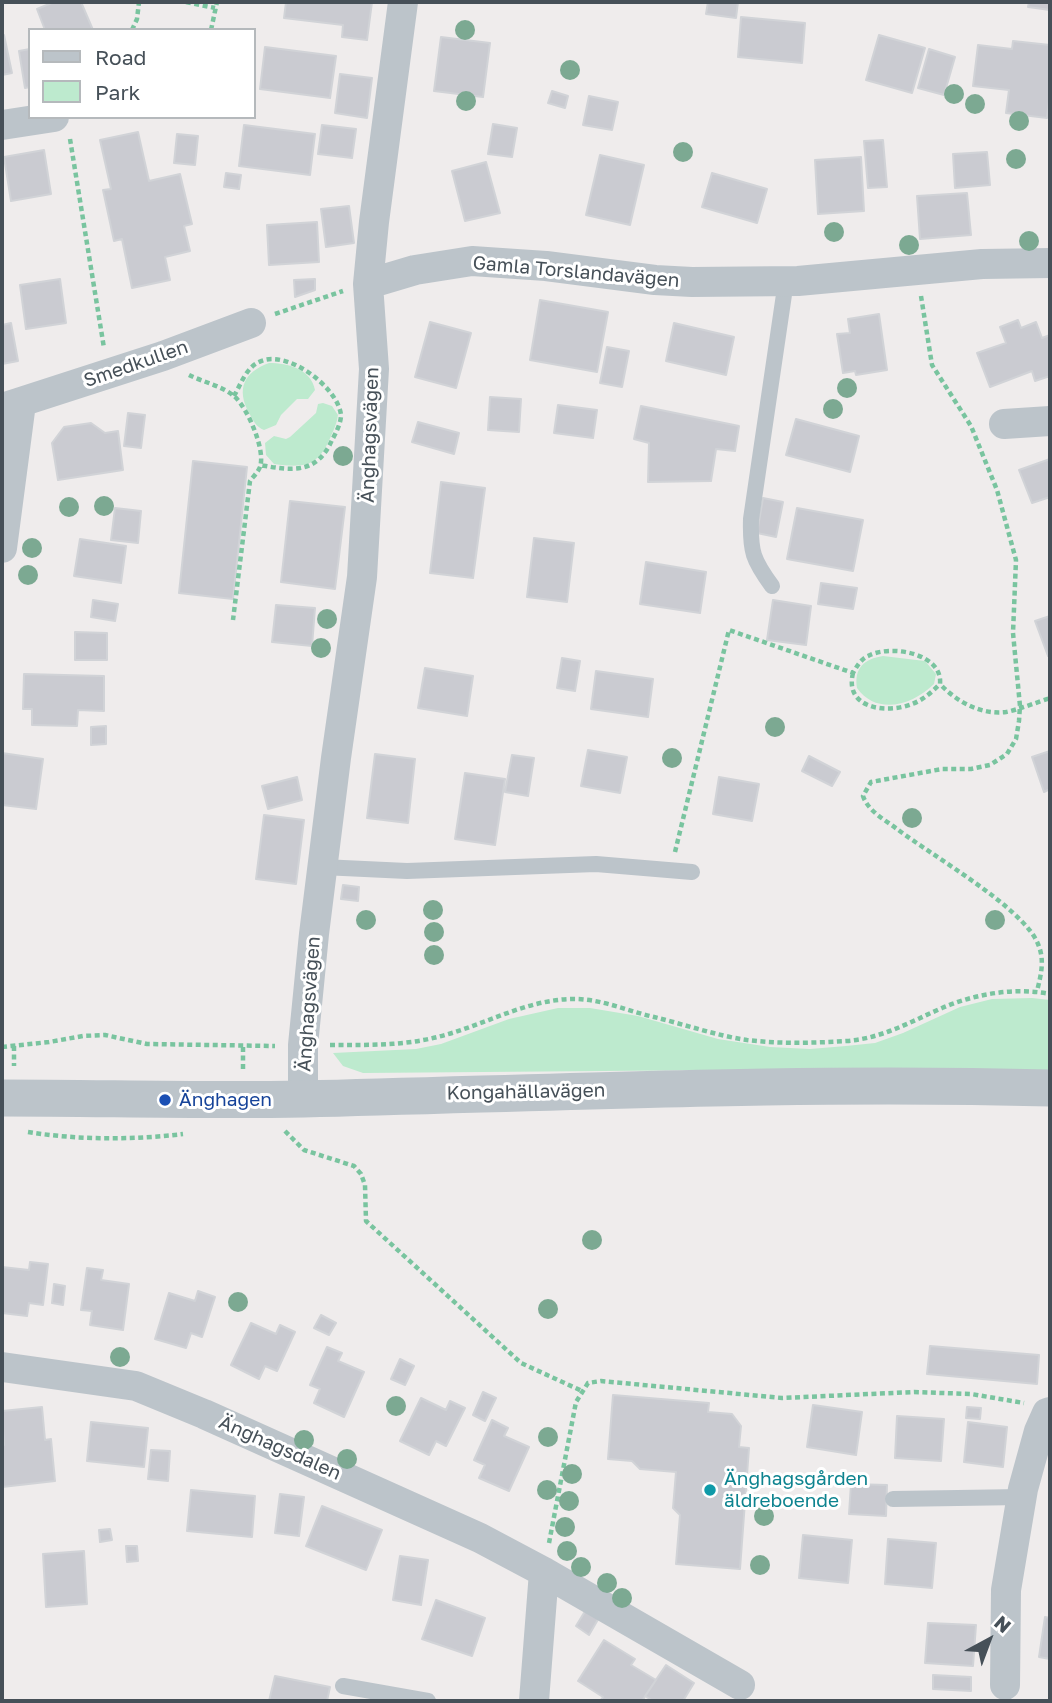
<!DOCTYPE html>
<meta charset="utf-8">
<style>
body{margin:0}
#map{position:relative;width:1052px;height:1703px;overflow:hidden;background:#efecec;font-family:"Golos Text",sans-serif}
canvas{display:block}
.frame{position:absolute;inset:0;border:4px solid #465058;pointer-events:none}
.legend{position:absolute;left:28px;top:28px;width:228px;height:91px;box-sizing:border-box;background:#fff;border:2px solid #b5b9bc;margin:0;padding:9px 12px;list-style:none;font-size:21px;color:#465058}
.legend li{display:flex;align-items:center;gap:14px;height:35px}
.legend b{width:35px;border:2px solid #b5b9bc}
.north{position:absolute;left:954px;top:1605px;width:70px;height:70px;-webkit-text-stroke:5px #fff;paint-order:stroke;rotate:41deg;font-size:19px;font-weight:700;line-height:28px;text-align:center;color:#465058}
.north::after{content:'';display:block;margin:auto;width:24px;height:32px;background:#465058;clip-path:polygon(50% 0,100% 100%,50% 72%,0 100%)}
</style>
<div id="map">
<canvas width="1052" height="1703"></canvas>
<div class="frame"></div>
<ul class="legend">
<li><b style="height:9px;background:#bcc4ca"></b>Road</li>
<li><b style="height:19px;background:#bdeace"></b>Park</li>
</ul>
<div class="north">N</div>
</div>
<script>
const ctx = document.querySelector('canvas').getContext('2d');
ctx.lineJoin = 'round';
function fill(path, color) { ctx.fillStyle = color; ctx.fill(path, 'evenodd'); }
function strokePath(path, color, width, dash) { ctx.strokeStyle = color; ctx.lineWidth = width; ctx.lineCap = dash ? 'butt' : 'round'; ctx.setLineDash(dash || []); ctx.stroke(path); }
function drawText(font, color, halo, rows, align = 'center') {
  ctx.font = font + ' "Golos Text",sans-serif'; ctx.lineWidth = 6; ctx.setLineDash([]); ctx.textBaseline = 'middle'; ctx.strokeStyle = halo; ctx.fillStyle = color; for (const [text, x, y, turn = 0] of rows) {
    ctx.save(); ctx.translate(x, y); ctx.rotate((+turn || 0) * Math.PI / 180); ctx.textAlign = isNaN(turn) ? turn : align; if (halo) ctx.strokeText(text, 0, 0); ctx.fillText(text, 0, 0); ctx.restore();
  }
}
fill(new Path2D(`
 M269 363C288 363 311 369 315 390L308 399H297L281 415 276 425 264 430C256 427 253 420 249 413 236 389 244 372 269 363Z
 M323 403 332 406 338 415C337 423 334 429 331 436 318 467 305 468 274 464L266 455 265 443 274 436 286 439 290 437 316 413 318 404Z
 M883 656 925 661 936 674 934 684C913 705 877 716 857 688 854 668 864 659 883 656Z
 M1032 998 1050 1000V1071L723 1070 363 1073 343 1066 333 1053 416 1049 441 1044 509 1019 558 1008H590L638 1016 718 1039 770 1047 810 1049 846 1046 875 1043 903 1033 960 1007 992 999Z`), '#bdeace');
const building = new Path2D(`
 M54 2H81L93 30H45L37 9Z
 M286 2H372L367 40 342 37 343 25 284 18Z
 M708 2H738L736 18 706 14Z
 M1029 2H1050V10L1028 7Z
 M741 17 805 23 802 63 738 57Z
 M2 35H4L12 73 2 75Z
 M879 35 925 48 912 93 866 80Z
 M441 37 490 43 483 97 434 91Z
 M1013 41 1050 45V93L1047 118 1006 113 1009 90 973 86 978 45 1012 49Z
 M265 47 336 56 330 98 260 89Z
 M30 49V87L25 88 19 51Z
 M929 49 955 57 944 95 918 88Z
 M340 74 372 78 367 118 335 113Z
 M552 91 568 96 565 108 548 103Z
 M589 96 618 102 612 130 583 125Z
 M493 124 517 128 512 157 488 154Z
 M244 125 315 134 310 175 239 166Z
 M322 125 356 129 352 158 318 154Z
 M138 132 149 181 180 174 192 224 184 226 190 251 165 257 170 280 132 288 122 239 114 241 103 190 111 189 100 140Z
 M177 134 198 136 195 165 174 163Z
 M883 140 887 187 868 188 864 141Z
 M44 150 51 194 11 201 4 157Z
 M987 152 990 185 955 188 953 154Z
 M600 155 644 165 630 225 586 215Z
 M861 157 864 211 818 214 815 160Z
 M486 162 500 213 465 221 452 171Z
 M226 173 241 175 239 189 224 187Z
 M712 173 767 189 757 223 702 207Z
 M967 193 971 235 920 239 917 196Z
 M349 206 354 243 326 247 321 209Z
 M317 222 319 262 269 265 267 225Z
 M60 279 66 323 26 329 20 285Z
 M315 279V290L295 297 294 280Z
 M540 300 608 312 597 372 530 360Z
 M879 314 887 370 856 375 855 371 843 373 837 334 850 333 848 319Z
 M1018 320 1021 328 1036 322 1042 338 1050 335V376L1035 381 1032 371 990 387 977 353 1006 343 1000 327Z
 M430 322 471 333 456 388 415 377Z
 M11 323 18 361 2 364V325Z
 M674 323 734 337 726 375 666 361Z
 M607 347 629 351 622 387 600 383Z
 M490 397 521 399 519 432 488 430Z
 M558 405 597 410 593 438 554 433Z
 M641 406 739 426 735 451 716 449 711 481 648 482 649 443 634 439Z
 M128 413 145 415 141 448 124 446Z
 M796 419 859 436 850 472 786 455Z
 M418 422 459 433 454 454 412 442Z
 M91 423 105 433 118 431 123 470 58 480 52 443 64 427Z
 M1050 459V497L1032 503 1019 470Z
 M193 461 247 467 233 599 179 593Z
 M441 482 485 488 473 578 430 573Z
 M763 498 783 502 776 537 757 533Z
 M290 501 345 507 335 589 281 582Z
 M115 508 141 511 138 543 111 540Z
 M797 508 863 520 853 571 787 559Z
 M534 538 574 543 567 602 527 597Z
 M80 539 126 546 121 583 74 576Z
 M646 562 706 572 700 613 640 604Z
 M821 583 857 588 853 609 818 604Z
 M93 600 118 604 115 621 91 617Z
 M773 600 811 606 806 645 767 640Z
 M276 605 315 608 312 646 272 642Z
 M1050 616V655L1048 656 1035 621Z
 M75 632 107 633V660H75Z
 M562 658 580 661 575 691 557 688Z
 M425 668 473 676 467 716 418 708Z
 M596 671 653 679 648 717 591 709Z
 M24 674 104 676V711L78 710 77 726 32 725V709H23Z
 M106 726V744L91 745V727Z
 M588 750 627 757 620 793 581 786Z
 M1050 751V789L1044 792 1032 757Z
 M2 753 43 759 36 809 2 805Z
 M375 754 415 759 408 823 367 818Z
 M512 755 534 758 528 796 505 792Z
 M809 756 840 772 832 786 802 771Z
 M465 773 505 779 495 845 455 839Z
 M297 777 302 800 268 809 262 786Z
 M719 777 759 784 752 821 713 814Z
 M264 815 304 820 296 884 256 879Z
 M343 885 359 887 358 901 341 899Z
 M30 1262 48 1264 43 1305 29 1303 27 1316 2 1313V1267L29 1270Z
 M87 1268 103 1270 101 1280 129 1284 123 1330 90 1325 92 1311 81 1310Z
 M54 1284 65 1286 63 1305 52 1303Z
 M198 1291 215 1297 202 1337 191 1333 186 1348 155 1339 169 1293 195 1301Z
 M321 1315 336 1323 329 1335 314 1328Z
 M251 1323 276 1334 280 1325 295 1332 277 1371 265 1366 259 1379 231 1365Z
 M930 1346 1039 1355 1037 1384 927 1374Z
 M327 1347 342 1353 338 1361 364 1372 344 1417 314 1403 320 1389 310 1385Z
 M400 1359 414 1366 405 1385 391 1379Z
 M483 1392 496 1398 485 1421 473 1415Z
 M613 1395 709 1403 708 1412 732 1414 741 1426 739 1447 749 1448 740 1569 676 1564 680 1515 673 1508 676 1472 640 1469 632 1461 608 1459Z
 M421 1398 446 1410 450 1401 465 1408 446 1446 436 1441 429 1455 400 1441Z
 M813 1405 862 1412 856 1455 807 1447Z
 M42 1407 45 1440 51 1439 55 1481 2 1487V1445H4L2 1411Z
 M967 1407 981 1408 980 1419 966 1418Z
 M897 1416 944 1419 941 1461 895 1458Z
 M492 1420 508 1428 504 1436 529 1447 509 1491 479 1478 485 1465 474 1460Z
 M91 1422 148 1428 144 1467 87 1461Z
 M968 1422 1007 1427 1003 1467 964 1462Z
 M151 1450 170 1451 168 1481 148 1479Z
 M851 1484 887 1485 886 1516 849 1514Z
 M191 1490 255 1496 252 1537 187 1531Z
 M280 1494 304 1497 299 1536 275 1533Z
 M322 1506 382 1530 366 1570 306 1546Z
 M110 1529 112 1540 100 1542 99 1530Z
 M803 1535 852 1540 848 1583 799 1578Z
 M888 1539 936 1543 932 1588 885 1584Z
 M126 1546H137L138 1561 127 1562Z
 M84 1551 87 1604 46 1607 43 1554Z
 M400 1556 428 1560 421 1605 393 1600Z
 M436 1600 485 1618 472 1656 422 1639Z
 M587 1608 600 1616 589 1635 576 1626Z
 M1045 1617 1050 1618V1659L1039 1657Z
 M928 1623 976 1625 973 1666 925 1663Z
 M604 1640 635 1659 631 1665 656 1680 642 1701H600L603 1697 578 1681Z
 M666 1665 694 1683 683 1701H653L645 1696Z
 M933 1675 971 1677V1691L933 1689Z
 M275 1676 330 1687 327 1701H269Z`);
fill(building, '#cacbd1');
strokePath(building, '#d1d3d7', 2);
strokePath(new Path2D(`
 M186 2 215 8
 M132 30 137 19 139 2
 M211 30 217 2
 M70 139 104 348
 M921 296 932 365 971 426 997 490 1016 560 1013 633 1020 706 1019 721 1016 739 1007 754 990 765 971 769H942L871 782 863 796C868 811 885 820 897 829 931 855 1024 908 1038 944 1045 960 1041 975 1037 991
 M275 314 343 291
 M189 375C203 382 222 386 234 396 247 407 266 450 260 467 258 472 253 477 250 481L233 620
 M234 396C241 384 246 368 259 362 286 348 338 387 341 415 341 423 336 433 332 440 317 474 293 471 260 465
 M853 673C844 709 887 714 912 704 923 700 932 692 940 684
 M675 852 729 630 853 673C857 666 861 659 868 656 890 644 943 653 940 684 957 702 981 715 1006 712 1017 710 1038 702 1050 698
 M330 1045C369 1045 407 1046 445 1035 489 1023 530 998 577 999 604 1000 628 1011 654 1017 683 1024 718 1036 747 1040 780 1044 814 1043 847 1041 883 1038 910 1022 942 1008 975 994 1014 987 1050 994
 M14 1046V1066
 M2 1047 49 1042 83 1036 105 1035 147 1044 275 1046
 M243 1047V1069
 M285 1131 304 1150 354 1166 361 1174 365 1185 366 1221 521 1363 582 1391
 M28 1132C77 1140 133 1140 183 1134
 M549 1543 576 1402 588 1383 601 1381 782 1398 914 1392 971 1394 1024 1403`), '#79c49f', 4.5, [5, 3.5]);
strokePath(new Path2D(`
 M772 586C753 560 750 552 751 519L786 281
 M322 867 407 871 596 864 692 872
 M893 1499 1022 1497
 M343 1686 428 1701`), '#bcc4ca', 16);
strokePath(new Path2D(`
 M2 125 54 117
 M368 284 415 270 472 261 546 266 655 280 692 282 798 281 982 264 1050 263
 M2 408 163 356 251 323
 M1004 424 1050 421
 M2 548 21 403
 M303 1099V1045L314 934 336 758 362 577 374 369 368 284 374 222 403 2
 M2 1367 136 1386 204 1414 480 1538 544 1572 740 1685
 M1005 1685 1006 1590 1023 1489 1039 1431 1047 1413 1050 1412
 M534 1701 544 1572`), '#bcc4ca', 30);
strokePath(new Path2D(`
 M2 1098C102 1098 203 1101 304 1099 552 1093 801 1081 1050 1088`), '#bcc4ca', 37);
ctx.fillStyle = '#7ca992';
for (const [x, y] of [
 [465,30],
 [570,70],
 [954,94],
 [466,101],
 [975,104],
 [1019,121],
 [683,152],
 [1016,159],
 [834,232],
 [1029,241],
 [909,245],
 [847,388],
 [833,409],
 [343,456],
 [104,506],
 [69,507],
 [32,548],
 [28,575],
 [327,619],
 [321,648],
 [775,727],
 [672,758],
 [912,818],
 [433,910],
 [366,920],
 [995,920],
 [434,932],
 [434,955],
 [592,1240],
 [238,1302],
 [548,1309],
 [120,1357],
 [396,1406],
 [548,1437],
 [304,1440],
 [347,1459],
 [572,1474],
 [547,1490],
 [569,1501],
 [764,1516],
 [565,1527],
 [567,1551],
 [760,1565],
 [581,1567],
 [607,1583],
 [622,1598]
]) { ctx.beginPath(); ctx.arc(x, y, 10, 0, 2 * Math.PI); ctx.fill(); }
for (const [x, y, r, color] of [
 [165,1100,7,"#1a4fb4"],
 [710,1490,7,"#0f9aa8"]
]) { const dot = new Path2D(); dot.arc(x, y, r, 0, 2 * Math.PI); ctx.fillStyle = color; ctx.fill(dot); strokePath(dot, '#fff', 2.5); }
drawText('19px', '#465058', '#fff', [
 ["Gamla Torslandavägen",576,272,5],
 ["Smedkullen",136,364,-19],
 ["Änghagsvägen",370,435,-88],
 ["Änghagsvägen",309,1004,-86],
 ["Kongahällavägen",526,1092,-1],
 ["Änghagsdalen",280,1448,24]
]);
drawText('19px', '#164399', '#fff', [
 ["Änghagen",179,1100]
], 'left');
drawText('19px', '#0d838f', '#fff', [
 ["Änghagsgården",724,1479],
 ["äldreboende",724,1501]
], 'left');
</script>
